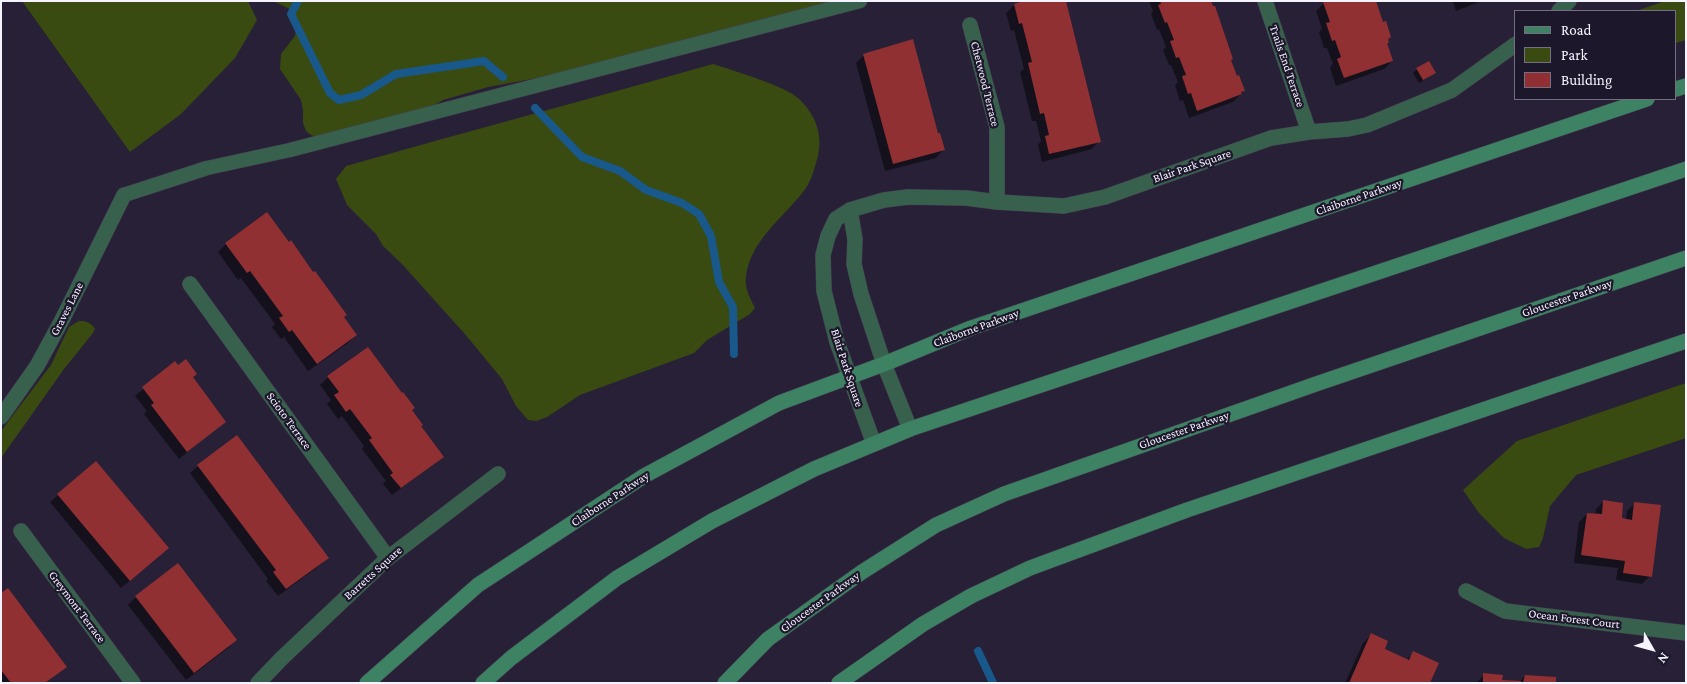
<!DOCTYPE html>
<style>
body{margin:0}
#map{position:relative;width:1687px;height:684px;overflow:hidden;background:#272036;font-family:"Crimson Pro",serif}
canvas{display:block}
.frame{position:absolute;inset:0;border:2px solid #f5f3fe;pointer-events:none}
.legend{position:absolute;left:1514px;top:10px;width:162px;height:90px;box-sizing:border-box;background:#1d172c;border:1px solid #736f80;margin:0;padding:6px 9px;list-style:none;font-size:15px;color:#f5f3fe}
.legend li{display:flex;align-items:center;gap:10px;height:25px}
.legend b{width:25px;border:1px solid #736f80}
.north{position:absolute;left:1627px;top:624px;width:50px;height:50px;-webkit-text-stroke:4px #1d172c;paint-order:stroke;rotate:128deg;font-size:14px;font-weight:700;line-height:20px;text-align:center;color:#f5f3fe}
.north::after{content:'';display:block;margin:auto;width:18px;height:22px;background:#f5f3fe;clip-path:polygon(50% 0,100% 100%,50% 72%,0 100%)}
</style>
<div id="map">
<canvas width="1687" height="684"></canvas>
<div class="frame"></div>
<ul class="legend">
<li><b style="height:6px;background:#3d8363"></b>Road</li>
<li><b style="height:14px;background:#3a4b12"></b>Park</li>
<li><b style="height:14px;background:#903032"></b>Building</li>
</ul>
<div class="north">N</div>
</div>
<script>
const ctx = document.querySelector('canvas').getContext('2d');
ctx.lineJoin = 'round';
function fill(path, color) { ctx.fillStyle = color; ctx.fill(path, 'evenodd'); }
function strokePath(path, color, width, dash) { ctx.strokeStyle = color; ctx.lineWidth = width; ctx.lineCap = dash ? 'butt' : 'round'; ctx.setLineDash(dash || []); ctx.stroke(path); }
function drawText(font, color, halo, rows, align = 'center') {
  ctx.font = font + ' "Crimson Pro",serif'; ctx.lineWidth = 4.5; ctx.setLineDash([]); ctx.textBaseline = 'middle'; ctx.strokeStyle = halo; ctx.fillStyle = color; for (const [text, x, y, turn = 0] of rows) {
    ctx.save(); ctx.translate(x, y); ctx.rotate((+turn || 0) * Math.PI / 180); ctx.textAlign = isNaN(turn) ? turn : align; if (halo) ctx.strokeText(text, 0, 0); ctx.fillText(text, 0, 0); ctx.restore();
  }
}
fill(new Path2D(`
 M22 1H248L257 20 235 58 181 114 130 152Z
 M273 1H841L554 75 488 87 443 100 429 108 318 137 311 135 306 131 303 123V110L301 100 280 69 281 54 295 36 297 24 294 11Z
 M1665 1H1686V40L1676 43V11H1636Z
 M713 64C732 70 785 86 798 98 815 114 823 133 818 156 814 169 812 181 803 192 783 218 751 240 746 276 744 287 750 298 755 308L750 314 707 340 694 353 580 395 547 417 536 421 528 420 516 406 502 379 464 333 401 263 383 246 376 234 347 205 336 179 346 166C468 131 591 99 713 64Z
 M79 321C86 321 91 322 95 329L93 333 64 369 1 458V431L51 365 69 327Z
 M1686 383V438L1576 475 1550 506 1543 538 1539 547 1526 549 1504 538 1479 513 1463 490 1517 441Z`), '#3a4b12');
fill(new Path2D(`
 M1149 1H1210L1232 59 1230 61 1244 91 1233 102 1189 118 1183 100 1180 101 1175 85 1178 82 1171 65H1169L1163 50 1166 47 1159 29 1157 30 1151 14 1153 11Z
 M1330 1H1377L1375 3 1386 44 1392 61 1384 69 1336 86 1330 68 1333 64 1327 48H1324L1319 32 1322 29 1316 11 1324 3Z
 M1454 1H1482L1456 11 1453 2Z
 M1014 5 1099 141 1092 149 1042 162 1038 145 1041 141 1036 121H1032L1020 72 1024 69 1014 30 1011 31 1006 13Z
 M864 55 943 150 936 158 885 171 856 63Z
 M1417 69 1434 73 1419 83 1413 73Z
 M226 244H289L356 335 348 343 308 371 284 337 281 339 272 327 275 324 241 278 238 280 218 252Z
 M175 363 192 378 224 422 179 459 144 414 147 411 135 396Z
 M328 377 411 410 420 426 442 457 434 464 392 495 383 484 386 481 362 449 364 446 342 416 338 419 327 404 331 400 320 385Z
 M198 466 327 558 319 566 278 596 266 581 268 579 190 473Z
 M58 495 160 556 121 588 50 502Z
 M1604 501 1620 519 1626 520 1627 511 1635 503 1650 576 1642 584 1616 580 1618 568 1574 563 1579 522 1587 514 1595 515 1596 509Z
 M1 595 65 667 46 683H1Z
 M136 597 235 640 228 648 186 680 128 605Z
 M1371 635 1383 650 1406 660 1414 653 1429 683H1345L1363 643Z
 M1484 675 1501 681 1519 682 1525 676 1554 683H1476Z`), '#0007');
strokePath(new Path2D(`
 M298 1 291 14 330 93 339 100 361 95 396 74 484 61 503 77
 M535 108 582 157 620 171 646 190 682 203 699 214 711 236 719 282 733 307 734 354
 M978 651 993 683`), '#18588a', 8);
fill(new Path2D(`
 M1023 1H1066L1101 142 1049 154 1045 136 1049 135 1044 113 1040 114 1028 63 1032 62 1022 23 1019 24 1014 4Z
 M1160 1H1211L1213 6H1215L1233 59 1231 60 1237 76 1239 75 1245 91 1241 92 1242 94 1197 111 1191 93 1188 94 1182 76 1186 75 1179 57 1176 58 1170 41 1174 40 1167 22 1165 23 1158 5 1161 4Z
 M1326 1H1376L1383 22 1386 21 1391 37 1388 39 1389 43H1387L1393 61 1344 78 1337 59 1341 57 1335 40 1332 41 1326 23 1330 22 1323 2Z
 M913 39 938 133H940L945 150 893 164 863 54Z
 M1429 61 1436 73 1423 80 1416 68Z
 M267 212 289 242 291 240 313 272 315 271 347 315 344 317 357 335 317 364 292 330 289 332 279 318 283 316 250 271 247 273 225 243Z
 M368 347 402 393 403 392 415 408 412 410 423 425 421 426 444 457 401 488 390 475 393 473 369 440 372 438 350 409 346 412 334 395 339 392 327 376Z
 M186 359 197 374 193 377 226 422 187 452 151 405 154 403 142 387 175 361 178 365Z
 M237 435 329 558 286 589 273 572 276 570 197 465Z
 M96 461 169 548 130 581 57 494Z
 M1603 500 1623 503 1622 518 1632 520 1634 502 1661 505 1652 577 1623 573 1625 561 1581 555 1587 513 1602 514Z
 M178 563 237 640 194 673 135 596Z
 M8 588 67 667 45 683H11L1 670V593Z
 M1371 633 1388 641 1385 649 1409 660 1413 651 1439 663 1430 683H1349Z
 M1483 673 1503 675 1502 680 1521 681V683H1483Z
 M1525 675 1556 677V683H1523Z`), '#903032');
const service = new Path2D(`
 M124 195 207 168 290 150 860 1`);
const minor = new Path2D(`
 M1265 1 1309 132
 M1559 11 1569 1
 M970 25 997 127V202
 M850 210 855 239 854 264 861 294 884 364 910 429
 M190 284 388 558
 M1 417 37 366 62 320 124 195
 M874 444 837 342 824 291 823 255 828 236 836 219 850 210 884 200 908 197 966 198 997 202 1064 206 1105 197 1271 138 1309 132 1348 129 1367 125 1452 90 1516 44
 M21 531 133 683
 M1466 591 1505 611 1686 633
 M258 683 282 658 388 558 498 474`);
const secondary = new Path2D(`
 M1676 89 1686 86
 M367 683 478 585 644 476 779 403 884 364 971 328 1647 99
 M483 683 511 658 617 578 712 521 814 469 910 429 1686 169
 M725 683 768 639 862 572 936 525 1004 494 1316 384 1686 258
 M839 683 923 624 971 596 1030 568 1187 510 1686 341`);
strokePath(service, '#443e52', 15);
strokePath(minor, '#443e52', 16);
strokePath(secondary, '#443e52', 16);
strokePath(service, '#38614d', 14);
strokePath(minor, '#38614d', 15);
strokePath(secondary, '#3d8363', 15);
drawText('12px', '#f5f3fe', '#1d172c', [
 ["Trails End Terrace",1287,66,71],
 ["Chetwood Terrace",985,84,76],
 ["Blair Park Square",1192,166,-19],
 ["Claiborne Parkway",1359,197,-19],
 ["Gloucester Parkway",1567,298,-19],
 ["Graves Lane",67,309,-63],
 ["Claiborne Parkway",976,328,-20],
 ["Blair Park Square",847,368,72],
 ["Scioto Terrace",289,421,54],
 ["Gloucester Parkway",1184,430,-19],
 ["Claiborne Parkway",610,499,-33],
 ["Barretts Square",373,573,-42],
 ["Gloucester Parkway",820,602,-36],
 ["Greymont Terrace",77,607,53],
 ["Ocean Forest Court",1574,619,7]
]);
</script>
